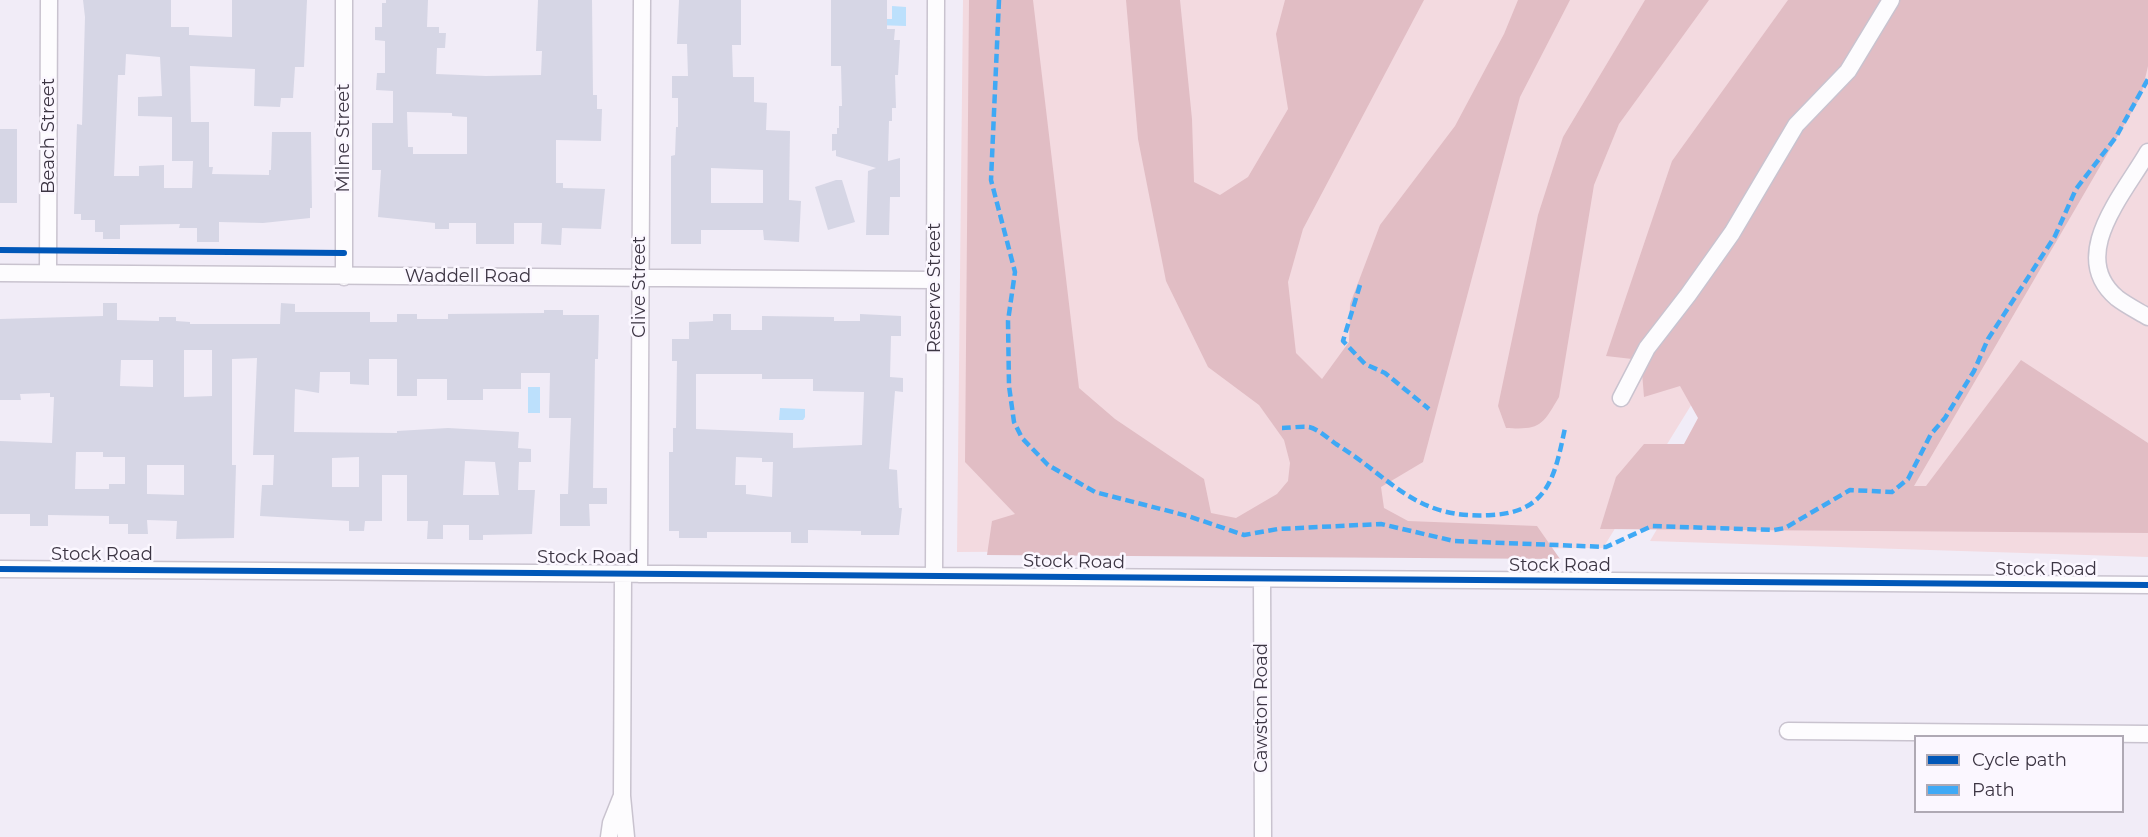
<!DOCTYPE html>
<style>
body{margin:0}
#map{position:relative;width:2148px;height:837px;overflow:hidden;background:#f1ecf7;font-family:Montserrat,sans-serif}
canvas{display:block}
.legend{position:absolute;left:1914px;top:735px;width:210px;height:78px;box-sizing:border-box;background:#fbf7ff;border:2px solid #afa9b4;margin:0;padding:8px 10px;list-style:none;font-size:18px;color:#3c3543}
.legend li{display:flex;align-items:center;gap:12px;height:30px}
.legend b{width:30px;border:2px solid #afa9b4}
</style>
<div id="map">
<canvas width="2148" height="837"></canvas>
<ul class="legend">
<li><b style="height:8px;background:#0057b8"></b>Cycle path</li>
<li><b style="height:8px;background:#3fa9f5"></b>Path</li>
</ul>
</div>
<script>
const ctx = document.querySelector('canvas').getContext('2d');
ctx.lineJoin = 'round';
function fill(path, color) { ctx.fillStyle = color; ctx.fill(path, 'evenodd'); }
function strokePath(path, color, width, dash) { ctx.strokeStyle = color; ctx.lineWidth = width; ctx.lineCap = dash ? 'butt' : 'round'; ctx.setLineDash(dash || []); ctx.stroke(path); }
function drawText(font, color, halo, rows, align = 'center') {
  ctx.font = font + ' Montserrat,sans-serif'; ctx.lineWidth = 5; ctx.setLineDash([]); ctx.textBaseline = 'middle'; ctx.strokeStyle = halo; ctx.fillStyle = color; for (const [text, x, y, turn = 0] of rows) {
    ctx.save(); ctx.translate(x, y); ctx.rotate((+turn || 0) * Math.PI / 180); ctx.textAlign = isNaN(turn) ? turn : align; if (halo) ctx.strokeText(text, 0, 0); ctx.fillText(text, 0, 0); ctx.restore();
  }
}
fill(new Path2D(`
 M963 0H1941L1603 548 957 552Z
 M1968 0H2148V557L1650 541Z`), '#f3dae0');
fill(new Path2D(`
 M969 0H1033L1079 388 1115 419 1204 479 1211 513 1236 518 1277 494 1288 481 1290 463 1284 440 1259 405 1208 367 1166 281 1138 139 1126 0H1180L1192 119 1194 182 1220 195 1248 177 1288 109 1276 34 1285 0H1424L1303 229 1288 282 1296 353 1322 379 1349 342 1350 304 1380 225 1455 126 1504 34 1518 0H1570L1520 97 1423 462 1381 487 1384 508 1408 521 1537 526 1560 559 987 555 992 521 1015 514 965 462Z
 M1645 0H1709L1619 124 1594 185 1559 397C1542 426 1540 430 1506 428L1498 406 1538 215 1563 137Z
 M1788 0H2148V66L2141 96 1914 486H1926L2021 360 2148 443V533L1600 529 1616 477 1644 444H1684L1698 418 1680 386 1644 397 1641 360 1606 356 1672 161Z`), '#e1bdc4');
fill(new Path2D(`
 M892 6 906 7V26L876 25V19H892Z
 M528 387H540V413H528Z
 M780 408 805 409V417L803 420H779Z`), '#bce0fc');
fill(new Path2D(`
 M83 0H171V27H189V35L232 37V0H307L304 67H295L293 98H281L280 107 254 106 255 69 190 66 191 122H209V167H213L212 174 269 175V170H271L272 132H311L312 208H310V218L263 223 219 222V242H197V228H179L180 224 120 225V239H103V232H95V220H81V214H74L77 124 82 125 85 17ZM126 54 160 57 162 96 138 97V116L172 117V161H193L192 188H164V165L139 166V176H114L118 75H125Z
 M386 0H428L427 27H439V33H446L445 48H437L436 74 486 76 541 75 542 51H536L538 0H592L593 95H597V109H602L601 141 556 140V183H563V188L605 189 601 229 562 228 561 245 541 244 542 223H514V244H476V223H449V229H435V223L378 217 381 170H372V123H393V91L376 90 377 73H385V41L375 40V27H382V3H386ZM407 112 452 113V116L467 117V154H413V147H408Z
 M679 0H741V45H732L733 77H754V102L767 103 766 130 790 131 789 200 801 201 799 242 764 240 763 230H701V244H671V156L675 155 676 127H678V98H672V76H688L687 44H677ZM711 168 763 170V203H711Z
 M831 0H887V29H895L894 40H900L898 75H895L896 108H892V121H889L888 161 900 158V197H890L889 235H866L868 171 876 168 836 156V150L832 151V134H837V128H839V106H842L841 66H831Z
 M0 129H17V203H0Z
 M836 180H842L855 222 828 230 815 187Z
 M103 303H117V320L159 321V317H176V321L190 322V324H280L281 303 295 304V312H370V322H397V314H417V319H448V314L544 313V310H563V315H599L598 359H595L593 488H607V504H589L590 526H560V494H568L571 418H549L550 373H521V389H483V400H447V379H417V396H397V359H369V385L350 384V372H320L319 393 295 389 294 432 397 433V431L448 428 519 432 518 448 531 449V462H519L518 490H535L532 534 483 535V540H469V525H443V539H427L428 521H407V475H382V521H365L364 531H349V521L260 516 262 485H273L274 455H253L257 358 232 359V465H236L234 538 176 539 177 521 147 520 148 534H128V524H109V516L48 515V526H30V514H0V441L52 443 54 397H50V393L20 394 21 400H0V319L103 316ZM184 350H212V396L184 397ZM121 360H153V387L120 386ZM76 452H103V457H125V484H109V489H75ZM359 457V487H332V458ZM465 461 495 462 499 495H463ZM147 465H184V495L147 494Z
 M713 314H731V330H762V316L834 317V321H860V314L901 316V336H891L890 377 903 378V392L895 391 889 469 897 470 899 508H902L899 535H861V531L808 530V543H791V532H707V538H679V531H669V452H673V428H676L677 361H672V339H689V322L713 321ZM696 374H762V379H813V391L864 392 862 445 793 448V433L696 429ZM736 457 762 458V462H773L772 497 746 494V485H735Z`), '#d6d6e5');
const minor = new Path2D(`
 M2148 152C2124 194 2067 256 2117 298 2126 305 2138 311 2148 317
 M0 273 935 280
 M48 273 49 0
 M344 277V0
 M1621 398 1647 348 1688 295 1732 233 1796 125 1848 71 1891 0
 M0 569 2148 585
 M623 574 622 796 626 837
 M639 574 642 0
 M934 576 936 0
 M1262 579 1263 837
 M1788 731 2148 734
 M609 837 611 823 621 798`);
strokePath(minor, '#c9c3cf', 19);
strokePath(minor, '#fdfcfe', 16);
strokePath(new Path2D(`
 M999 0 991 180 1015 272 1008 321 1009 386 1014 422 1022 438 1048 465 1095 492 1188 516 1244 535 1278 529 1381 524 1454 541 1606 547 1652 526 1774 530 1785 528 1850 490 1892 492 1908 479 1931 434 1945 418 1974 371 1988 339 2055 236 2076 189 2116 137 2148 79
 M1360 285 1343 341 1365 364 1385 373 1429 409
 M1282 428C1290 428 1301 426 1309 427 1318 429 1329 439 1336 444 1394 480 1415 520 1492 515 1549 512 1555 475 1565 428`), '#3fa9f5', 4.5, [9, 4.5]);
strokePath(new Path2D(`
 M0 250 344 253
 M0 569 2148 585`), '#0057b8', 6);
drawText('18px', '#3c3543', '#fbf7ff', [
 ["Beach Street",49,136,-90],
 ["Milne Street",344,138,-90],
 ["Waddell Road",468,277],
 ["Clive Street",640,287,-90],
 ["Reserve Street",935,288,-90],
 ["Stock Road",102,555],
 ["Stock Road",588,558],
 ["Stock Road",1074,562,1],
 ["Stock Road",1560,566],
 ["Stock Road",2046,570],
 ["Cawston Road",1262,708,-90]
]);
</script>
